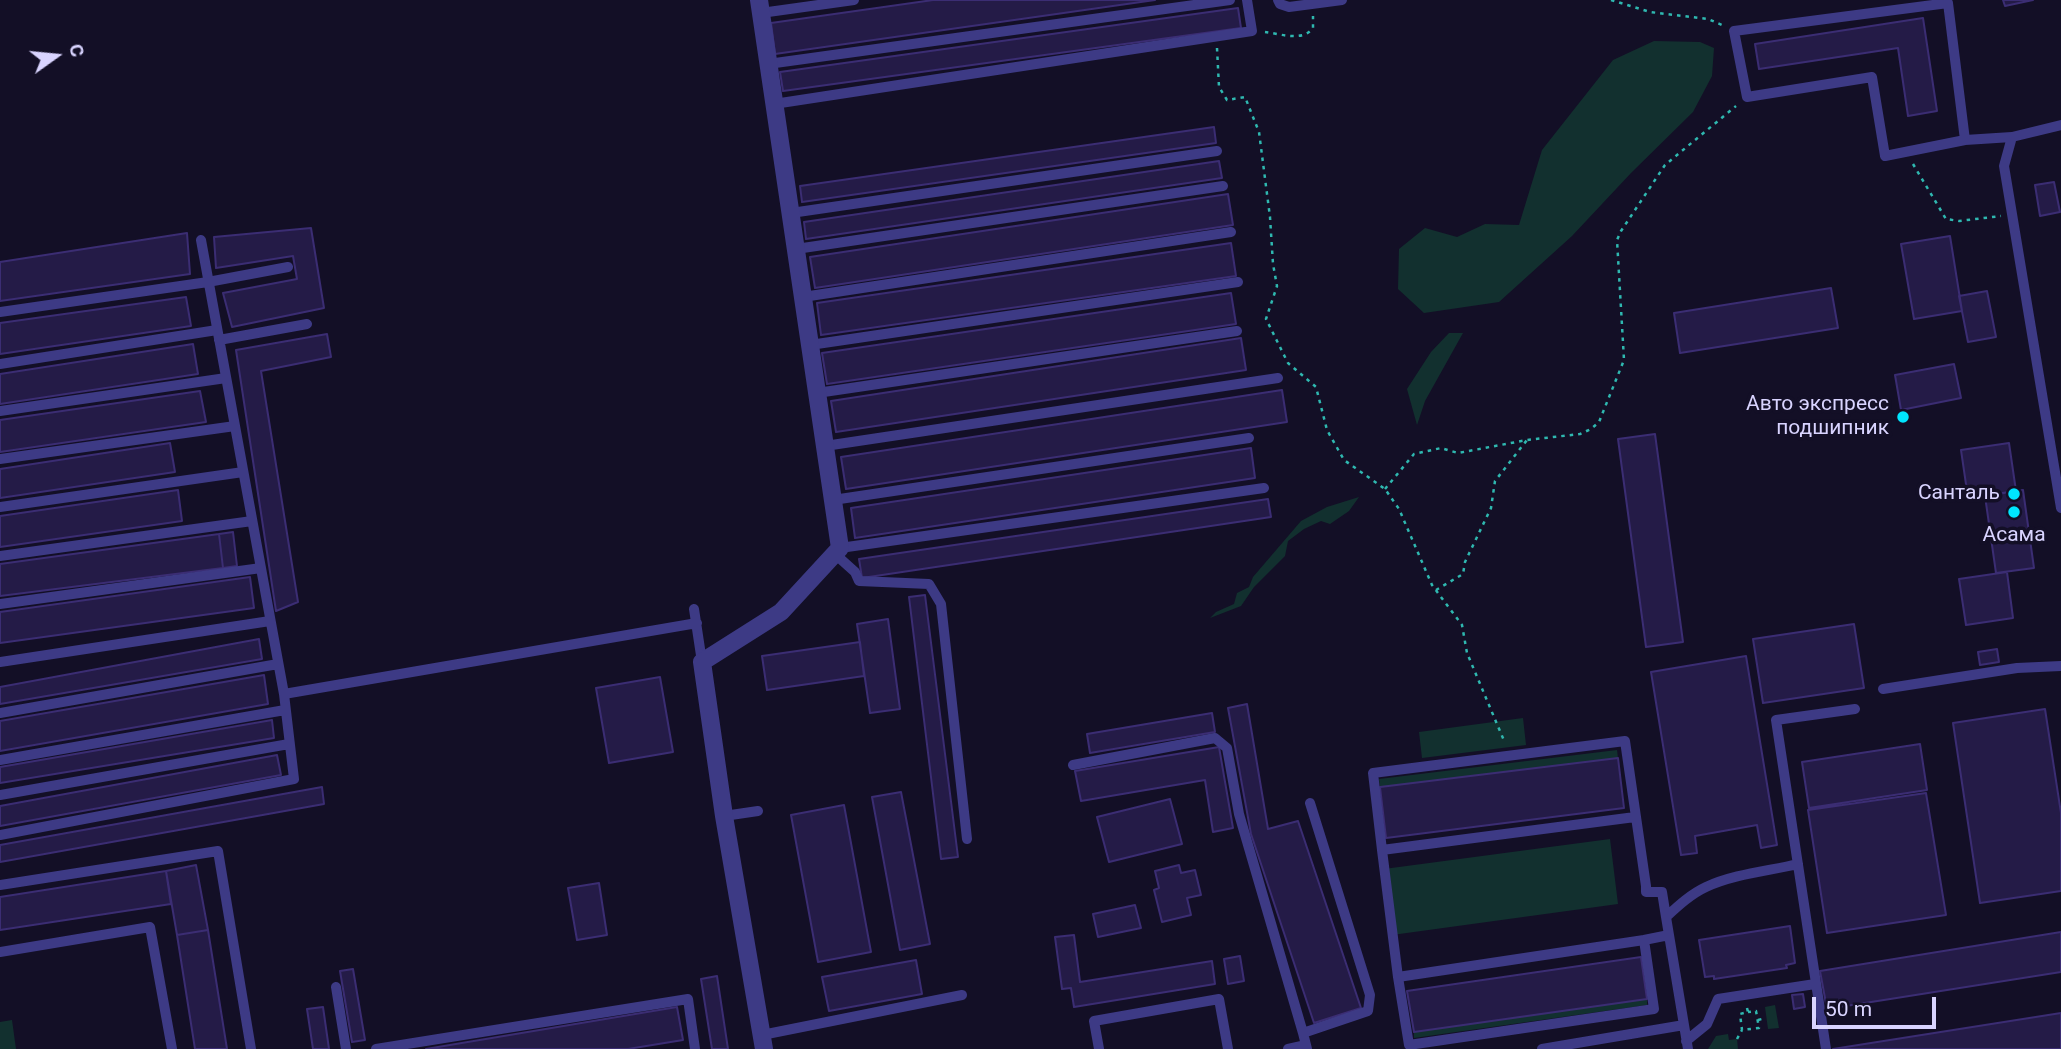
<!DOCTYPE html>
<meta charset="utf-8">
<style>
body{margin:0}
#map{position:relative;width:2061px;height:1049px;overflow:hidden;background:#130f26;font-family:Roboto,sans-serif}
canvas{display:block}
.north{position:absolute;left:21px;top:21px;width:70px;height:70px;-webkit-text-stroke:5px #130f26;paint-order:stroke;rotate:75deg;font-size:19px;font-weight:700;line-height:28px;text-align:center;color:#d9d4ff}
.north::after{content:'';display:block;margin:auto;width:24px;height:32px;background:#d9d4ff;clip-path:polygon(50% 0,100% 100%,50% 72%,0 100%)}
.scale{position:absolute;left:1812px;top:997px;width:124px;height:32px;box-sizing:border-box;border:4px solid #d9d4ff;border-top:0;padding-left:9px;font-size:21px;line-height:24px;white-space:nowrap;color:#d9d4ff;-webkit-text-stroke:5px #130f26;paint-order:stroke}
</style>
<div id="map">
<canvas width="2061" height="1049"></canvas>
<div class="north">С</div>
<div class="scale">50 m</div>
</div>
<script>
const ctx = document.querySelector('canvas').getContext('2d');
ctx.lineJoin = 'round';
function fill(path, color) { ctx.fillStyle = color; ctx.fill(path, 'evenodd'); }
function strokePath(path, color, width, dash) { ctx.strokeStyle = color; ctx.lineWidth = width; ctx.lineCap = dash ? 'butt' : 'round'; ctx.setLineDash(dash || []); ctx.stroke(path); }
function drawText(font, color, halo, rows, align = 'center') {
  ctx.font = font + ' Roboto,sans-serif'; ctx.lineWidth = 7; ctx.setLineDash([]); ctx.textBaseline = 'middle'; ctx.strokeStyle = halo; ctx.fillStyle = color; for (const [text, x, y, turn = 0] of rows) {
    ctx.save(); ctx.translate(x, y); ctx.rotate((+turn || 0) * Math.PI / 180); ctx.textAlign = isNaN(turn) ? turn : align; if (halo) ctx.strokeText(text, 0, 0); ctx.fillText(text, 0, 0); ctx.restore();
  }
}
fill(new Path2D(`
 M1654 41 1700 42 1714 48 1712 76 1693 112 1631 173 1572 236 1499 302 1424 313 1398 289 1399 249 1425 228 1457 237 1485 224 1519 225 1542 150 1613 60Z
 M1449 333H1463L1425 401 1417 425 1407 389 1431 352Z
 M1359 497 1349 511 1330 524 1321 521 1304 529 1288 541 1285 556 1254 587 1241 606 1210 618 1216 612 1234 604 1237 593 1249 587 1253 577 1301 521 1327 507Z
 M1523 718 1526 745 1422 758 1419 732Z
 M1617 750 1618 758 1380 787 1379 779Z
 M1610 839 1618 904 1392 935 1384 869Z
 M1647 999V1005L1414 1038V1032Z
 M1775 1005 1779 1028 1768 1029 1765 1007Z
 M12 1020 16 1049H0V1022Z
 M1728 1034 1729 1040 1737 1039 1738 1049H1708L1716 1036Z`), '#12302f');
const building = new Path2D(`
 M933 0H1155L775 54 771 23Z
 M2003 0H2033L2005 6Z
 M1238 8 1241 28 783 91 780 72Z
 M1923 18 1937 111 1908 116 1898 48 1759 69 1755 44Z
 M1214 127 1216 143 802 202 800 186Z
 M1219 161 1222 178 806 239 804 222Z
 M2054 182 2060 212 2040 216 2035 185Z
 M1228 194 1233 225 815 288 810 257Z
 M311 228 324 308 232 327 223 293 297 279 293 256 216 268 214 237Z
 M187 233 190 274 0 301V262Z
 M1950 236 1962 311 1914 319 1901 244Z
 M1231 243 1236 276 821 335 817 303Z
 M1831 288 1838 328 1680 353 1674 313Z
 M1987 291 1996 337 1968 342 1959 296Z
 M1231 293 1236 324 827 384 822 353Z
 M186 297 191 326 0 354V323Z
 M327 334 331 357 261 371 298 602 276 611 236 350Z
 M1241 338 1246 370 836 432 831 401Z
 M193 344 198 374 0 404V374Z
 M1954 364 1961 398 1901 410 1895 375Z
 M1282 390 1287 422 846 489 841 457Z
 M200 391 206 422 0 452V420Z
 M1655 434 1683 642 1646 647 1618 439Z
 M170 443 175 472 0 498V469Z
 M2009 443 2016 491 1968 498 1961 450Z
 M1251 448 1255 478 855 538 851 508Z
 M178 490 182 521 0 547V516Z
 M2023 490 2034 568 1996 573 1985 496Z
 M1268 499 1271 517 862 578 859 559Z
 M233 532 237 566 223 568 219 534Z
 M219 534 223 568 0 596V564Z
 M2007 572 2013 618 1966 625 1959 579Z
 M250 577 254 608 0 643V612Z
 M925 595 958 857 941 859 909 597Z
 M888 619 900 709 870 713 857 624Z
 M1854 624 1864 688 1763 703 1753 639Z
 M259 639 262 659 0 704V687Z
 M860 642 864 676 767 690 762 656Z
 M1997 649 1999 662 1980 665 1978 652Z
 M1746 656 1777 845 1761 848 1757 825 1695 836 1697 853 1681 855 1651 672Z
 M264 675 268 704 0 751V721Z
 M660 677 673 752 609 763 596 688Z
 M1247 704 1268 829 1298 821 1361 1008 1314 1023 1251 834 1228 708Z
 M2045 709 2061 813V891L1980 903 1953 723Z
 M1212 713 1215 732 1090 753 1087 734Z
 M272 720 274 738 0 783V767Z
 M1920 744 1927 790 1809 808 1802 762Z
 M1219 747 1233 828 1213 832 1205 780 1081 801 1075 771Z
 M277 755 281 775 0 826V806Z
 M1618 758 1624 808 1386 838 1380 787Z
 M322 787 324 804 0 862V845Z
 M901 792 930 944 900 950 872 797Z
 M1926 793 1946 915 1827 933 1808 810Z
 M1170 799 1182 844 1109 862 1097 817Z
 M844 805 871 952 818 962 791 815Z
 M196 865 208 930 177 935 166 871Z
 M1179 865 1181 873 1195 870 1201 895 1187 898 1191 915 1162 922 1154 890 1159 888 1155 871Z
 M166 871 171 904 0 930V897Z
 M599 883 607 935 577 940 568 888Z
 M1135 905 1141 928 1098 937 1093 914Z
 M1790 926 1795 963 1786 965 1787 968 1714 979V976L1705 977 1699 940Z
 M208 930 227 1049H195L177 935Z
 M2061 932V972L1827 1009 1820 971Z
 M1074 935 1080 982 1212 961 1215 984 1074 1007 1071 988 1062 989 1055 937Z
 M1240 956 1244 981 1228 984 1224 959Z
 M1641 957 1647 999 1414 1032 1407 991Z
 M916 960 922 994 829 1011 822 977Z
 M353 969 365 1040 352 1042 340 971Z
 M717 976 728 1049H712L701 979Z
 M1803 994 1805 1007 1794 1009 1792 995Z
 M323 1007 329 1049H313L307 1009Z
 M677 1007 683 1040 628 1049H426Z
 M2061 1013V1049H1833Z`);
fill(building, '#241b47');
strokePath(building, '#3b2d73', 2);
strokePath(new Path2D(`
 M1611 0 1650 12 1708 19 1722 25
 M1265 32C1281 34 1303 42 1313 28V16
 M1217 48 1219 87 1227 100 1245 97 1259 132 1270 217 1273 264 1277 286 1266 319 1288 363 1316 387 1327 430 1344 460 1385 489 1399 509 1432 585 1462 625 1467 653 1505 743
 M1913 164 1946 219 1959 221 2001 216
 M1385 489 1414 454 1441 448 1458 453 1527 440 1580 434 1591 429 1599 422 1624 360 1617 240 1621 231 1665 165 1736 106
 M1436 590 1463 574 1465 562 1491 508 1495 481 1527 440
 M1747 1008 1748 1012 1740 1014 1742 1030 1759 1028 1756 1011 1748 1012
 M1758 1020 1766 1018
 M1737 1039 1742 1030`), '#2fb8b0', 2.5, [3.5, 5]);
strokePath(new Path2D(`
 M1278 0 1280 4 1289 7 1342 0
 M761 13 854 0
 M768 64 1230 0
 M774 104 1252 31 1247 0
 M2061 125 2012 137 2004 166 2061 508
 M1965 140 1885 156 1872 77 1747 97 1734 31 1948 3 1965 140 2012 137
 M791 213 1217 151
 M796 249 1223 186
 M803 297 1231 232
 M0 312 208 282 288 267
 M219 340 307 324
 M810 345 1238 282
 M0 364 217 330
 M817 393 1237 331
 M0 411 226 378
 M825 446 1278 378
 M0 459 235 426
 M833 500 1249 438
 M0 507 243 472
 M840 548 1264 488
 M835 554 855 572 859 581 929 584 941 604 967 839
 M0 556 252 521
 M0 604 261 568
 M694 609 702 662
 M0 662 270 621
 M1883 689 2017 668 2061 666
 M284 694 697 623
 M0 713 278 664
 M0 760 285 710
 M1073 765 1215 738 1227 748 1239 814 1303 1033
 M0 795 289 744
 M724 816 758 811
 M1635 817 1382 850 1373 773 1625 741 1646 886V892H1662L1666 917C1679 905 1691 894 1706 887 1734 874 1768 871 1798 864
 M0 835 294 779 284 694 201 240
 M1382 850 1398 977
 M0 885 218 851 251 1049
 M1666 917 1688 1049
 M1644 940 1654 1009 1409 1045 1398 977Z
 M1644 940 1669 935
 M0 952 150 927 172 1049
 M336 987 346 1049
 M762 1035 962 995
 M1686 1041 1707 1024 1718 999 1815 984
 M376 1049 688 999 695 1049
 M1099 1049 1094 1021 1219 999 1228 1049
 M1288 1049 1306 1045
 M1307 1049 1303 1033 1368 1011 1370 995 1310 803
 M1542 1049 1684 1025
 M1826 1049 1776 720 1855 709`), '#3d3a85', 10);
strokePath(new Path2D(`
 M759 0 840 548 781 612 702 662 724 816 764 1049`), '#3d3a85', 18);
for (const [x, y, r, color] of [
 [1903,417,7,"#00e5ff"],
 [2014,494,7,"#00e5ff"],
 [2014,512,7,"#00e5ff"]
]) { const dot = new Path2D(); dot.arc(x, y, r, 0, 2 * Math.PI); ctx.fillStyle = color; ctx.fill(dot); strokePath(dot, '#130f26', 2.5); }
drawText('21px', '#d9d4ff', '#130f26', [
 ["Авто экспресс",1889,405],
 ["подшипник",1889,429],
 ["Санталь",2000,494],
 ["Асама",2014,536,"center"]
], 'right');
</script>
